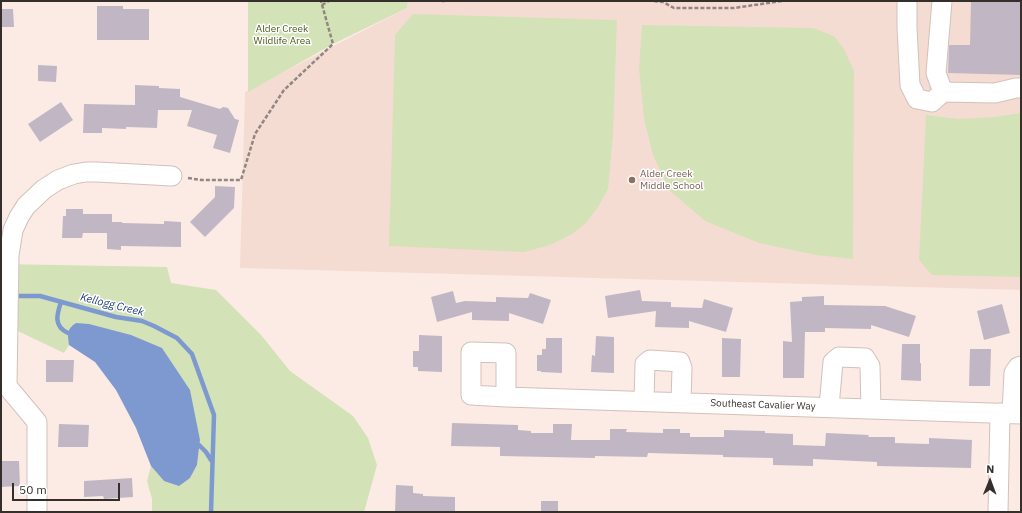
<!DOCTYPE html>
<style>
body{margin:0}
#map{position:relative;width:1022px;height:513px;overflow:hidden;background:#fcebe4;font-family:"IBM Plex Sans",sans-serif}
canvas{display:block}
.frame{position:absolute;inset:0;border:2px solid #352f2c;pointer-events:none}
.north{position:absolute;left:970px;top:461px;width:40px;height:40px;-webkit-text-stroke:3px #fff;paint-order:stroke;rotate:1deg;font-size:11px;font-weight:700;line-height:16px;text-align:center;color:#352f2c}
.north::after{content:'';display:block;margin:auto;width:14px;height:18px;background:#352f2c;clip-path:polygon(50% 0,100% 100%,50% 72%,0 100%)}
.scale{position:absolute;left:12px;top:483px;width:108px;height:18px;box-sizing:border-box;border:2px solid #352f2c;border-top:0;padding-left:5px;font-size:12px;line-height:14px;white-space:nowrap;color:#352f2c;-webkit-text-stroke:3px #fff;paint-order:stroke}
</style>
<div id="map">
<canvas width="1022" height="513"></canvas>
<div class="frame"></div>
<div class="north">N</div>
<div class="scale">50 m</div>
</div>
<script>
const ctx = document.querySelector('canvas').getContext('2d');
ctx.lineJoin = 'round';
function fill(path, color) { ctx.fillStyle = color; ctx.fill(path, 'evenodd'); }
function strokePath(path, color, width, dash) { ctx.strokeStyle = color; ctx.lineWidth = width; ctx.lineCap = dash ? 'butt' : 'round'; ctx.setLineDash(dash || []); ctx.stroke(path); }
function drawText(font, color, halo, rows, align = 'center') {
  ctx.font = font + ' "IBM Plex Sans",sans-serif'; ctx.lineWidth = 3; ctx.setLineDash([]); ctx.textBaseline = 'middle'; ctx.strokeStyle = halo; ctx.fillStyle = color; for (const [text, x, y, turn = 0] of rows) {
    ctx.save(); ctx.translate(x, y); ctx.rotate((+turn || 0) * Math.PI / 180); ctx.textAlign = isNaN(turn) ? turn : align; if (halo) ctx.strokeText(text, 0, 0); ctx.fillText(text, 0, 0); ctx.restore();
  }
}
fill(new Path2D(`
 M408 1H1021V290L240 268 245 92 407 8Z`), '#f5dcd3');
fill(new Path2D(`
 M248 1H408L407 8 333 44 248 92Z
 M413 14 617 20 613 135 608 189 598 207 586 223 572 234 550 245 524 252 389 246 395 35Z
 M642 25 813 28 834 36 844 49 854 71 853 259 816 255 759 243 705 221 669 190 653 155 644 119 639 68Z
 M1021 113V277L932 275 919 260 926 115 959 119 995 117Z
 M1 264 167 267 171 283 216 290 261 335 290 371 353 416 368 438 377 465 364 512H152V499L147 481 151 466 164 481 190 478 197 465 200 440 71 326 68 333 69 345 64 353 1 323Z`), '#d4e2b8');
fill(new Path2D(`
 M76 323 89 324 131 335 162 348 190 390 200 440 197 465 190 478 179 486 164 481 151 466 136 428 116 390 95 362 69 345C68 335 66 329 76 323Z`), '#7e99cf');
strokePath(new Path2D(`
 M13 296H40L116 317 142 321 154 326 177 338 192 354 214 415 211 512
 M61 302C57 314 53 326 68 333
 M199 445 206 452 211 460`), '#7e99cf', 4.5);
fill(new Path2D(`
 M971 1H1021V75L948 73 949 45H970Z
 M97 6H123V9H149V40H97Z
 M1 9H13L14 27H1Z
 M38 65 57 66 56 82 38 81Z
 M135 85 159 86V88L180 89V97L220 109 223 107 228 108 235 119 239 120 230 153 213 148 217 135 187 126 192 110H158L157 128 126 127V129L102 128V133H83L84 104 135 105Z
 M61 102 73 120 40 142 28 124Z
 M215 186 235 187 234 208 205 237 190 222 215 197Z
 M66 209H83V214H112V222H122V223L164 224V221L181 222V247L121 246V250L107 249V233H83L82 238H62L63 216H66Z
 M640 290 642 301 671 302V307L702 308 704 299 733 308 726 332 689 321V328L655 327 656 311 608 318 605 296Z
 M453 291 456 303 465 301 496 302V297L528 298 530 293 551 300 543 324 509 313V321L472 320V312L437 322 431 297Z
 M824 296V305L885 306 916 316 909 337 871 325V329L825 328V332H805L804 378H783V341L792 342 790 302 802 301V297Z
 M1002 304 1010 333 984 340 977 311Z
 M419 335 442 336V372L418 371V367H413V351H419Z
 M596 336 614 337V373L591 372 592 355 595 356Z
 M546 338H562V373L541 372V371H537V355H542V349H546Z
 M722 338 741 339 740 377H722Z
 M902 344H920V363H921V381L901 380Z
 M970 349H991L990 386H969Z
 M46 360H74L73 382H46Z
 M452 423 518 425V430L531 431V433H553V424H572L571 440H610V429H627L626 432 663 433V429H680V433H690V437H724V430L765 431V433L793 434V445L825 446 826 433 869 435 868 437H895V443L929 444V438L972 440 971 468 877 466V462L813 459V466L773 465V458L723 457V455L648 453 647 457 595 456V458L500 456V447L451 446Z
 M59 424 89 425 88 447H58Z
 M1 461H19L20 486 1 487Z
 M132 478 133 497 104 499 103 496 84 497V481Z
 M396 485 413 486V493L423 494V496L455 497V512H395Z
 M541 501H558V512H541Z`), '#c1b7c4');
const minor = new Path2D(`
 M907 1V28L910 85 917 99 932 102 943 92 936 73 942 1
 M943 92 995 93 1016 88H1021
 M7 386 9 255 13 230 19 217 26 206 44 189 58 180 74 174 86 172H97L172 176
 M7 386 37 422V512
 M506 397V353L471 352V395L506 397 1021 414
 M644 401 645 364 650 360 680 362 682 368 681 402
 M829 407 833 362 839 357 865 358 870 366 871 409
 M1012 413 1014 373 1018 367 1021 366
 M998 512 1000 413`);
strokePath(minor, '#d2c1ba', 21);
strokePath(new Path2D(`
 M442 1H445
 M654 1 663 2 674 8H734L782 1
 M322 5 329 1
 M188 178 201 180H241L255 134 284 90 333 44 321 1`), '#918681', 2.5, [4, 2]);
strokePath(minor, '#fff', 19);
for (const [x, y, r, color] of [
 [632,180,4,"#8d6e63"]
]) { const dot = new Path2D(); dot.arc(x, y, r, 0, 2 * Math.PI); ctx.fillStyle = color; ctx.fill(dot); strokePath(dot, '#fff', 1.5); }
drawText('10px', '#4b5c1b', '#fff', [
 ["Alder Creek",282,29],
 ["Wildlife Area",282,41]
]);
drawText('10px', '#785e54', '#fff', [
 ["Alder Creek",640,174],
 ["Middle School",640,186]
], 'left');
drawText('10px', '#352f2c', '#fff', [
 ["Southeast Cavalier Way",763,405,2]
]);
drawText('italic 11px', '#214080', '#fff', [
 ["Kellogg Creek",112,305,14]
]);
</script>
